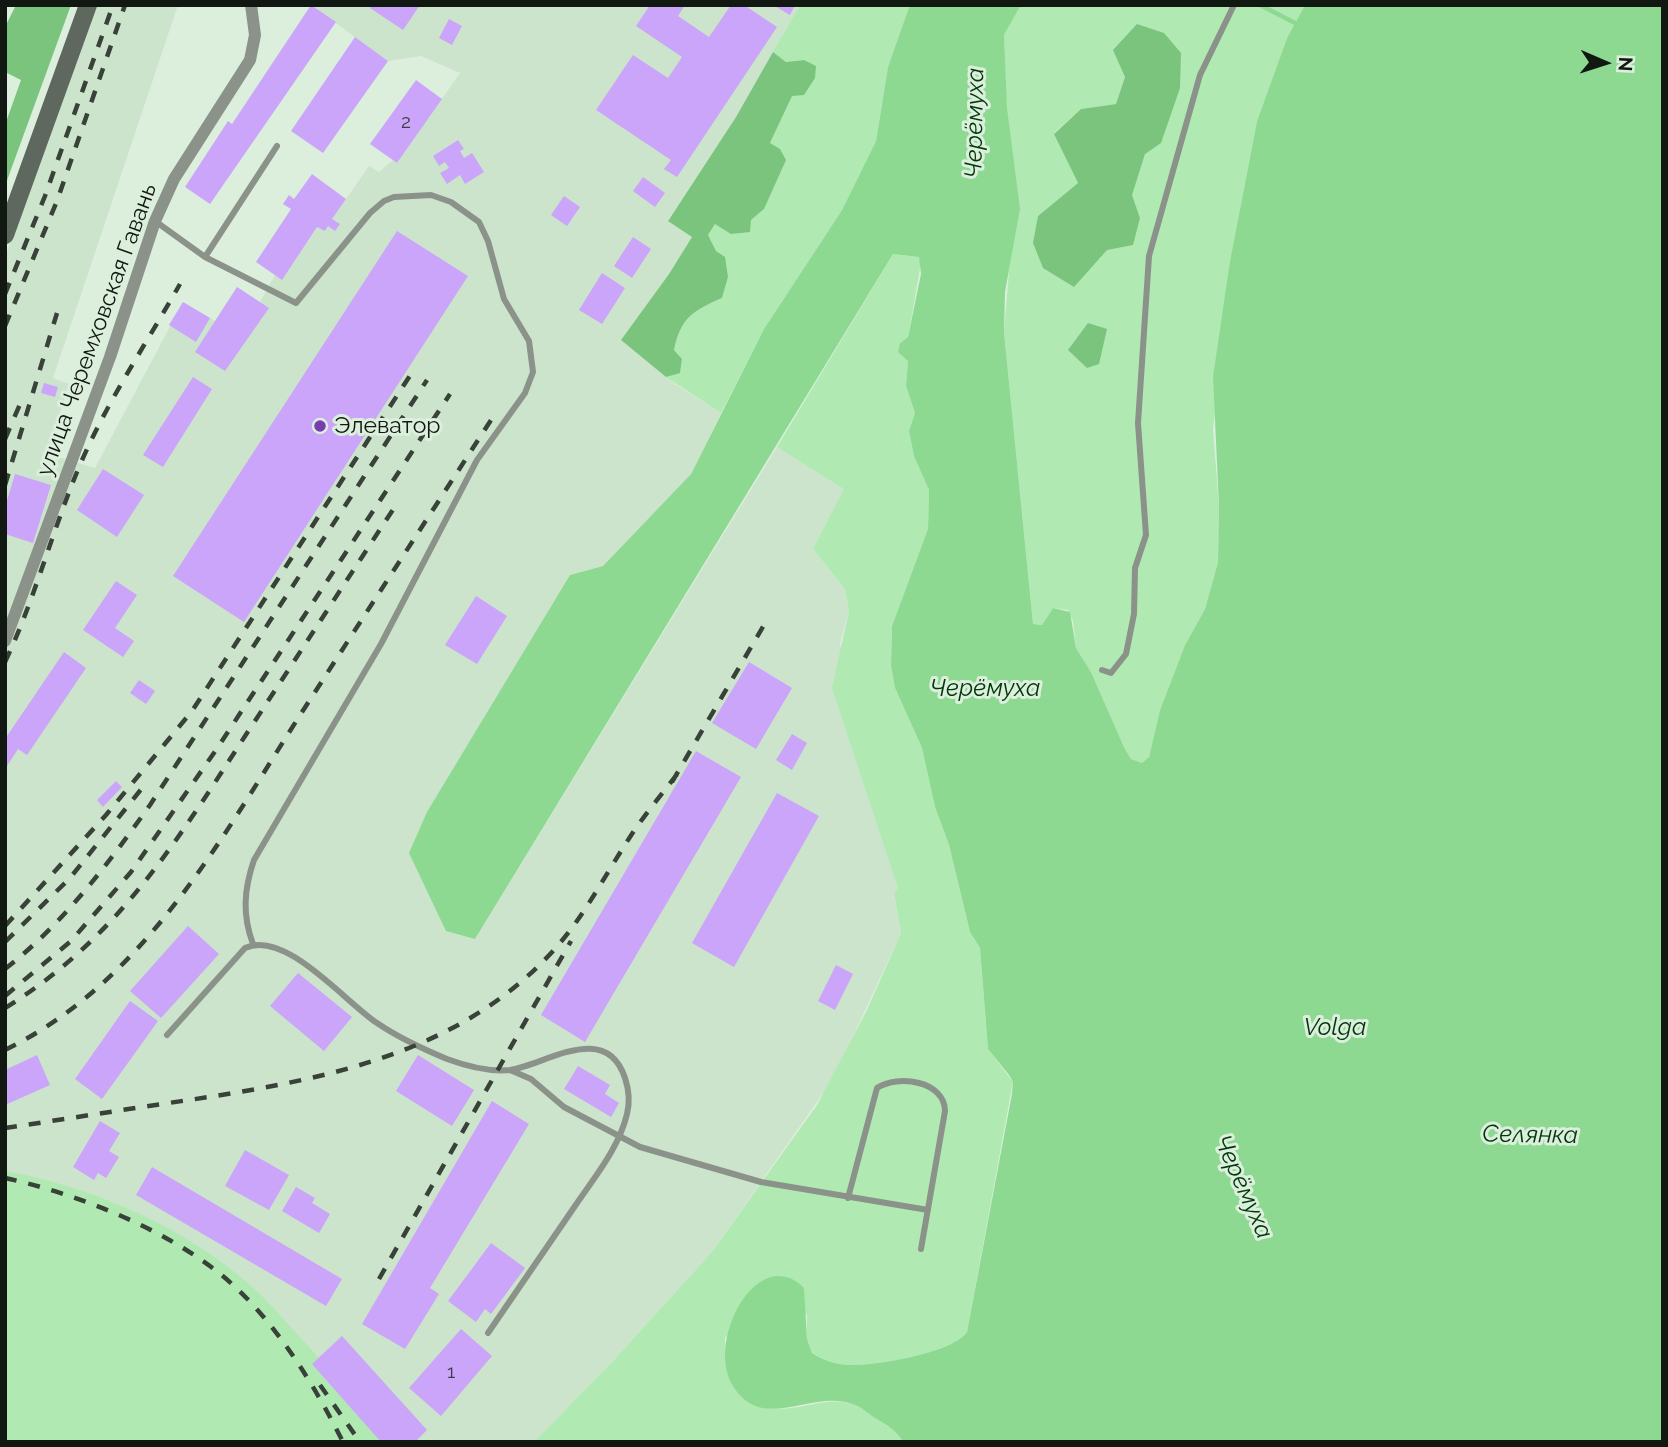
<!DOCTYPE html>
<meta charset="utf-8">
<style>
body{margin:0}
#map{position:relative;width:1668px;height:1447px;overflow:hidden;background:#dcefdd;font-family:Raleway,sans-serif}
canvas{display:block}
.frame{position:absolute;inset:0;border:7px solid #111811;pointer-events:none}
.north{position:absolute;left:1570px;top:28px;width:70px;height:70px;-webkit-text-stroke:5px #dcefdd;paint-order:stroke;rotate:93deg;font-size:19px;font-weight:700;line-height:28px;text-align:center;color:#111811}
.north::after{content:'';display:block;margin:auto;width:24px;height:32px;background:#111811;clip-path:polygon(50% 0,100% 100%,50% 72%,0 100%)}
</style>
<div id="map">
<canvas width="1668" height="1447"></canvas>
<div class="frame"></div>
<div class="north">N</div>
</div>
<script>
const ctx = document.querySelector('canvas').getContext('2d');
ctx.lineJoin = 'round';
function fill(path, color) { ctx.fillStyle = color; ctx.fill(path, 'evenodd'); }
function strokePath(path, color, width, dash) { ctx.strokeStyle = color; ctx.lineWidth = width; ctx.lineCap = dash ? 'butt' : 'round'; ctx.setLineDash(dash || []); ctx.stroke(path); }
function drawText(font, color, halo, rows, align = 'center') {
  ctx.font = font + ' Raleway,sans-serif'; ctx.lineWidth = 6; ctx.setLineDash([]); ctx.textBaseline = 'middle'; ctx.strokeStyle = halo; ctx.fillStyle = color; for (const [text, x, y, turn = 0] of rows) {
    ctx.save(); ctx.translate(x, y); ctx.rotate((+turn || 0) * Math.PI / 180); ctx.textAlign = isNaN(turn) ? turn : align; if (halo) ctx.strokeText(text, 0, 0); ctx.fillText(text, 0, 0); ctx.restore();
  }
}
fill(new Path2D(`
 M94 5H178L53 378 69 384 48 454 95 468 183 302 215 321 237 287 260 302 275 275 282 279 317 227 325 231 328 226 335 230 339 224 332 219 369 166 379 172 393 160 397 163 460 73 421 56 388 61 311 5H800L736 117 668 220 692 237 669 274 621 340 675 384 721 413 691 474 603 566 570 575 475 939 777 447 845 489 813 549 845 589 849 611 840 644 898 889 894 895 901 933 833 1079 711 1253 613 1361 534 1442H381L188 1241 132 1211 78 1190 5 1171V257Z`), '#cce4cc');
fill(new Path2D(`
 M800 5H910V11L888 67 876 141 842 210 764 329 721 413 666 377 680 372 682 359 674 350C681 317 693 311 722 298L728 277 708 235 715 224 751 220 764 209 770 143 792 95 804 60 786 62 773 52Z
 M1021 5H1305L1287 38 1257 121 1230 261 1213 430 1219 506 1218 562 1205 609 1185 645 1160 710 1149 757 1142 763 1131 759 1124 747 1091 672 1076 648 1073 621 1068 610 1053 608 1042 625 1033 624 1004 332 1010 260 1004 35ZM1125 77 1145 154 1131 195 1140 218 1107 249 1038 216 1078 183 1054 133 1081 109 1116 104Z
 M893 254 919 257 921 263 908 337 900 343 908 361 906 386 915 413 909 431 914 455 929 490 928 530 892 626 891 666 895 688 922 748 935 807 949 845 970 932 980 948 988 1049 1013 1082 967 1332C953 1353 874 1366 848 1365 834 1364 824 1360 812 1353L807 1339V1314L725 1337C725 1388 741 1417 798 1407 815 1404 835 1398 852 1404 860 1406 868 1413 875 1417 885 1424 897 1431 903 1442H534L613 1361 711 1253 817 1105 867 1010 901 933 894 894 898 888 832 688 849 611 845 589 813 549 844 489 777 447Z
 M5 1171C96 1187 194 1231 261 1295 281 1315 299 1337 319 1358L313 1364 381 1442H5Z`), '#b0eab2');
fill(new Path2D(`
 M16 5H71L5 186V125L21 80 5 72V27Z
 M1137 24 1164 33 1181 53 1180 88 1161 143 1145 154 1132 195 1140 218 1133 245 1107 250 1074 287 1043 268 1033 243 1038 216 1078 183 1054 134 1081 109 1116 104 1125 77 1113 50Z
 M773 52 786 62 804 60 816 66 815 78 804 95 792 96 770 143 780 149 786 160 764 209 751 220 750 232 731 234 715 224 708 235 716 251 725 257 728 277 722 298C693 311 681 317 674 350L682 359 680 373 666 377 621 340 669 274 692 237 668 221 736 117Z
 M1088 323 1107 329 1099 364 1087 368 1068 350Z`), '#7ac47e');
fill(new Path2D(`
 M910 5H1021L1004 35 1007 108 1020 209 1005 292 1004 332 1033 624 1042 625 1053 608 1070 612 1076 648 1091 672 1124 747 1131 759 1142 763 1149 757 1160 710 1185 645 1205 609 1218 562 1219 506 1213 377 1230 261 1257 121 1287 38 1305 5H1663V1442H903C897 1431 886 1424 875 1418 868 1413 860 1406 852 1404 812 1389 762 1434 733 1386 705 1341 758 1242 804 1288L807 1339 812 1353C823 1360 834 1364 848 1365 874 1366 953 1353 967 1332L1012 1094 1013 1082 1009 1075 988 1049 980 948 970 932 949 845 935 807 922 748 895 688 891 666 892 626 928 529 929 490 914 456 909 431 915 413 906 386 908 361 898 352 900 343 908 337 921 274 919 257 893 254 475 939 446 931 409 853 427 812 570 575 603 566 691 474 764 329 842 210 876 141 888 67Z`), '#8ed992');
strokePath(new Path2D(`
 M1260 5 1297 24`), '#8ed992', 4.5);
fill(new Path2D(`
 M311 5 336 22 210 204 185 187 228 121 232 124Z
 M372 5H420L403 30 370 8Z
 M650 5H685L678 16 709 37 731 5H744L777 27 677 177 664 169 671 160 596 110 633 55 668 78 682 57 636 26Z
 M773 5H795L790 15Z
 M449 19 462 26 452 45 439 38Z
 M355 37 388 61 323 153 291 131Z
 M416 80 442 99 397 163 370 144Z
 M458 140 464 149 460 151 464 158 472 153 484 172 465 184 460 175 447 184 440 173 449 168 445 162 439 166 433 156Z
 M312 174 346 199 332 219 340 224 335 231 328 226 325 231 317 227 282 280 256 262 291 209 283 204 289 195 294 199Z
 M643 177 665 193 655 207 633 191Z
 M564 196 580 207 567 226 551 215Z
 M397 231 468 276 244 622 173 576Z
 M633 237 651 249 632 278 614 266Z
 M602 273 625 288 602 324 579 310Z
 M237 287 269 308 225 371 195 352Z
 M183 302 210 318 196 342 169 325Z
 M193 377 212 389 163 467 143 455Z
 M44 383 58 387 55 397 41 393Z
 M103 469 144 495 117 537 77 510Z
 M15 474 51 485 33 543 5 534V507Z
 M116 581 137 595 115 628 134 641 123 657 83 630Z
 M476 596 507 616 477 664 445 645Z
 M64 652 86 668 27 755 18 749 5 769V739Z
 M749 662 792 688 756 749 712 723Z
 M139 680 155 691 146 704 130 693Z
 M792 734 807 743 792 770 776 760Z
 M696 751 741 777 585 1042 541 1015Z
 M116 781 122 787 103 807 97 800Z
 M777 793 819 816 734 967 692 943Z
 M188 926 219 954 161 1018 130 991Z
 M836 965 853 974 835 1010 818 1001Z
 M298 973 352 1017 324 1051 270 1006Z
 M130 1001 158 1021 102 1099 75 1079Z
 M37 1055 50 1085 5 1105V1070Z
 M418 1055 474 1090 452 1126 396 1091Z
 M578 1066 610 1085 605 1094 619 1103 611 1117 564 1089Z
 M492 1101 529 1124 430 1288 439 1294 405 1349 362 1324Z
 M100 1121 120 1133 109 1151 119 1157 106 1178 98 1173 94 1180 73 1167Z
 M245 1150 289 1175 269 1210 225 1186Z
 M152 1167 342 1279 326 1306 136 1195Z
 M296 1187 315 1198 312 1203 330 1214 319 1233 282 1211Z
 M491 1243 525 1268 491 1314 485 1309 476 1322 448 1301Z
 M461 1329 492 1356 441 1416 409 1388Z
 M342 1336 427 1430 415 1442H381L312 1364Z`), '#cba5f9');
strokePath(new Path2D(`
 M155 221 205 257 277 146
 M205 257 296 303 370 213 384 201 394 197 431 195 451 202 479 222 488 241 504 299 529 341 533 372 525 393 477 460 381 644 254 860C244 889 242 915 253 944
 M1102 670 1111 673 1126 654 1134 614 1135 568 1146 535 1138 423 1149 256 1200 75 1234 5
 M167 1035 245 948C285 929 345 1002 377 1023 399 1038 423 1049 447 1059 466 1066 490 1072 510 1070 545 1065 606 1020 625 1078 629 1090 630 1102 627 1114 619 1148 594 1178 575 1206 546 1248 517 1290 488 1333
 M510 1070 531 1079 564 1107 640 1147 761 1182 928 1210
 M848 1198 877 1088C898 1074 945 1081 945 1111L921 1249`), '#8a928a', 6);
strokePath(new Path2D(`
 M5 641 110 357 155 221 174 179 250 60 255 35 251 5`), '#8a928a', 12);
strokePath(new Path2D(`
 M5 235 88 5`), '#5e685e', 18);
strokePath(new Path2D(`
 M5 294 45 196 113 5
 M5 326 57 201 125 5
 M5 439 24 395
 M5 485 57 313
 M5 662C34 601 51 535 77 472 104 406 145 346 180 284
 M672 782 764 625
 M5 926 106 815 192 711 413 371
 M5 942 70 878 147 782
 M5 969C63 924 108 864 150 805L427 380
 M5 996 71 941 131 872 216 750 450 394
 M5 1008C119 938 178 839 249 730 299 654 348 578 398 502
 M5 1050C147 981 222 836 304 709 366 613 429 516 491 420
 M5 1128C66 1119 127 1109 189 1100 321 1080 458 1055 553 951 584 917 605 875 630 837 645 814 662 794 678 773
 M5 1178C78 1194 166 1229 224 1277 274 1319 314 1384 343 1442
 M379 1279 571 941
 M320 1385 360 1442`), '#394239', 4.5, [12, 12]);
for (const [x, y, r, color] of [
 [320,426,7,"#793cb1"]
]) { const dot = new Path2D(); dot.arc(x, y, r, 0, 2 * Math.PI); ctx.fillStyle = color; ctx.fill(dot); strokePath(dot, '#dcefdd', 2.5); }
drawText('19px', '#403b4b', null, [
 ["2",406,122],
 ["1",451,1372]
]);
drawText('23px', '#111811', '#dcefdd', [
 ["улица Черемховская Гавань",97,330,-70]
]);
drawText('23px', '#111811', '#dcefdd', [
 ["Элеватор",334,426]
], 'left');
drawText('italic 24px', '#00380a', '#dcefdd', [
 ["Черёмуха",975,123,-89],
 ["Черёмуха",985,689],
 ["Volga",1335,1028],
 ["Селянка",1530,1135,1],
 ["Черёмуха",1243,1187,66]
]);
</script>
